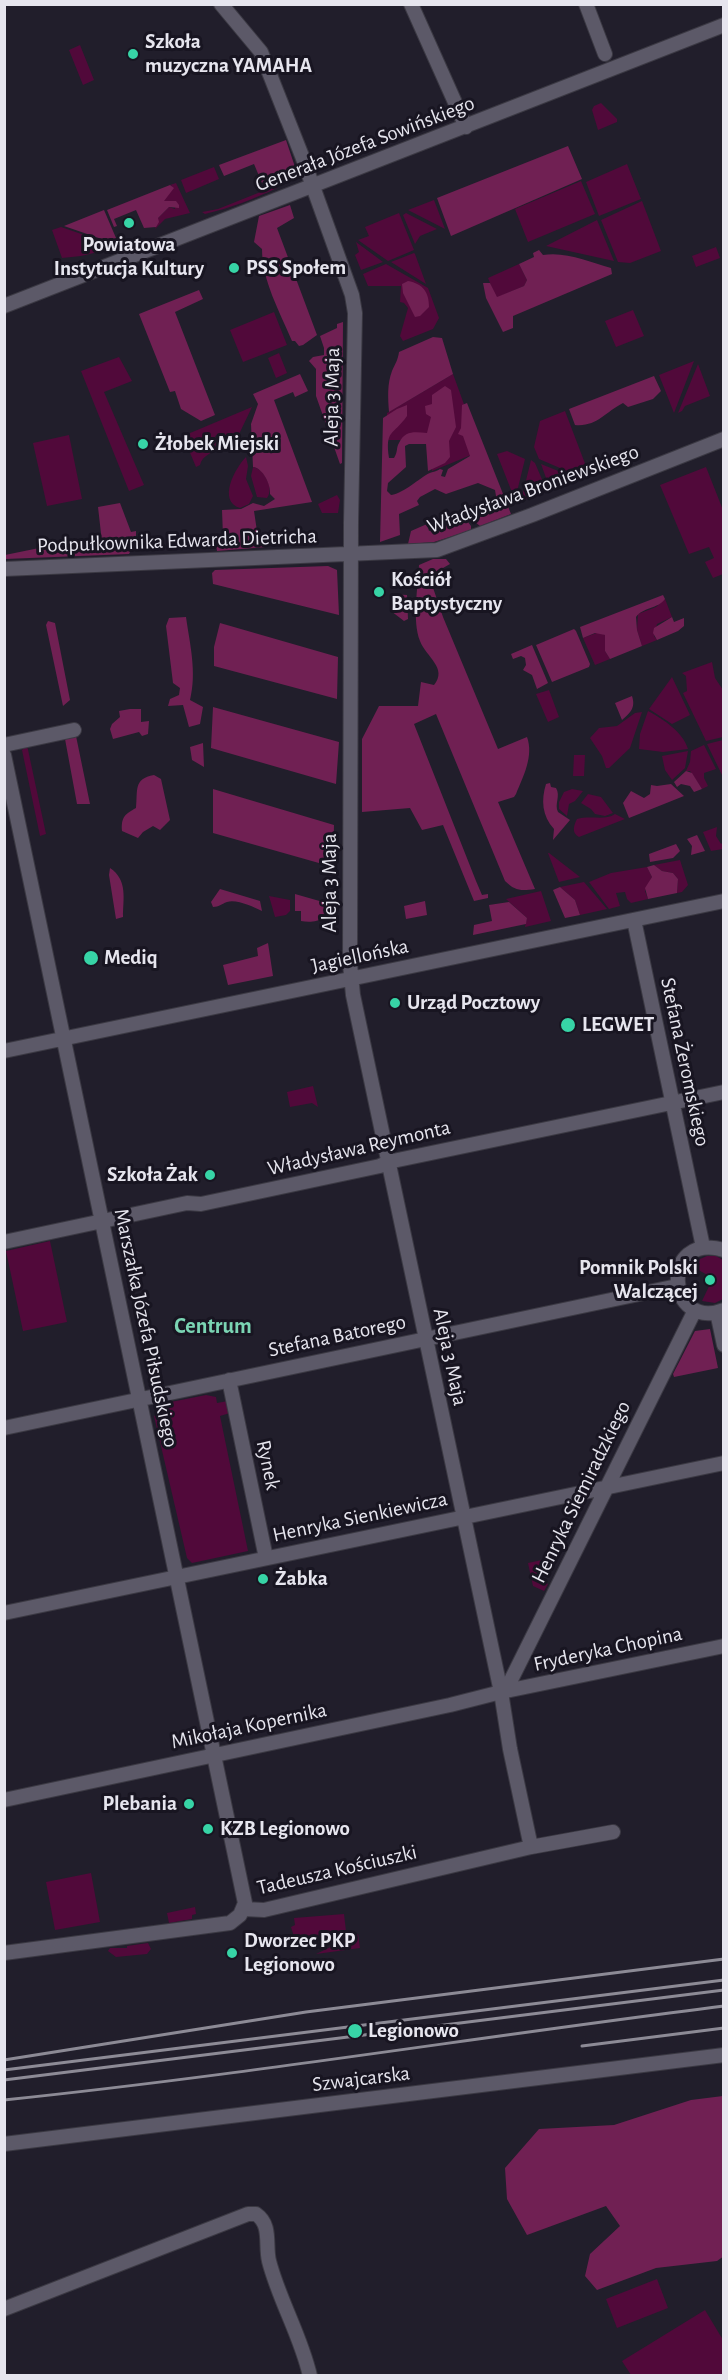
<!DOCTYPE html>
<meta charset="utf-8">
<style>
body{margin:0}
#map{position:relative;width:728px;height:2380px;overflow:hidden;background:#211e2b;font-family:"Alegreya Sans",sans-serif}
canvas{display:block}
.frame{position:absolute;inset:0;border:6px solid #e6e5ee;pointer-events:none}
</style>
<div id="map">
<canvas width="728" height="2380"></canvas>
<div class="frame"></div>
</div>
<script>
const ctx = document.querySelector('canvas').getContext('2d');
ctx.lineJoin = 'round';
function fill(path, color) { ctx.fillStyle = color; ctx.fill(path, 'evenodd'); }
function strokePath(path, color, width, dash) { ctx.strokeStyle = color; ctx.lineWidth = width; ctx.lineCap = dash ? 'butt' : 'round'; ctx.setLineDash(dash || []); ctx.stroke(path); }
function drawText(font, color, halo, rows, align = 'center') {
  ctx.font = font + ' "Alegreya Sans",sans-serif'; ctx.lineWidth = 6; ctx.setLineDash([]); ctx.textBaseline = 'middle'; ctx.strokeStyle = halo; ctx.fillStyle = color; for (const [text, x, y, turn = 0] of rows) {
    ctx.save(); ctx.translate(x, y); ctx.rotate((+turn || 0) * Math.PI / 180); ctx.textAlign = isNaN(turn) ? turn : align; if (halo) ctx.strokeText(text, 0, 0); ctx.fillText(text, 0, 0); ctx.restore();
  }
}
fill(new Path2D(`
 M80 45 94 80 83 85 69 50Z
 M601 103 617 119V122L598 130 592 110 594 106Z
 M627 164 641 199 599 216 586 182Z
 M214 167 219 179 186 193 181 180Z
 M581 181 595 214 528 242 515 209Z
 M176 183 190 213 165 219 155 229 158 218 169 207 175 209 176 202 163 201 172 186 170 185Z
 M278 185 277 188C254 199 230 208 205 214L202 212 218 209Z
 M434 200 445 229 408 210Z
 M642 201 661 251 630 263 618 262 601 220Z
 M399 213 414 250 388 261 358 240 369 236 365 227Z
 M406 213 437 229 420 236 415 244 403 215Z
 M597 220 614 261 546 246Z
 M61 227 119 247 81 256 62 258 52 230Z
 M356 242 383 262 361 270 355 255 359 252Z
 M716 247 720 258 696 267 692 256Z
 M414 253 415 254 426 284 391 262Z
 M386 264 428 288 439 318 433 329 403 341 400 336 408 308 404 303 400 302 401 286H368L363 274Z
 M519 264 527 280 524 286 496 298 488 278Z
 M633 310 644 336 616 347 605 321Z
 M274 312 287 345 243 362 230 330Z
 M279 353 287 373 276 378 268 358Z
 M119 357 132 381 104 392 144 485 129 491 81 371Z
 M694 361 674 413 659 375Z
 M698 364 710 396 685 406 682 411 678 413Z
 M453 374 481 451 432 471 431 440H387V413Z
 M252 407 230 453 222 433 215 436 221 448C212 452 202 456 200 465L196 467 183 436Z
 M565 411 589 474 581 477 539 459 534 447 540 421Z
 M69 435 82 499 47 506 33 443Z
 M507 451 525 459 515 500 497 454Z
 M246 457 248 466 246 479 253 496 249 504 240 508C217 501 235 468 246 457Z
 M531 460 535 463 547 491 521 501Z
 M541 464 578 479 550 489Z
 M253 467C263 468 275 488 267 498L257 497 251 476Z
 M706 467 723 510V574L713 578 705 562 714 558 709 547 689 554 660 485Z
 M337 495 340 500 338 513H322L318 504Z
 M665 599 672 617 657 624 654 636 657 640 642 646 637 630 638 614 656 607Z
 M599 632 605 635V651L610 659 595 665 583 638Z
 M712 662 715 678 723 690V737L706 741 683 693 687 691 686 676 682 673Z
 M672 677 690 715 672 724 649 709Z
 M549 690 559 717 548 722 536 694Z
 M648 711C663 719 683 732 688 749L663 752 639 749 640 734Z
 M642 712 630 748 609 768H606L602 756 590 738 599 728 617 726 635 713Z
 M723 740V775H722L707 744Z
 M27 745 46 834 40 836 22 750Z
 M704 745 716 769 704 773V778L708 786 702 789 690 771H686L690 762 691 751Z
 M688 751 685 768 672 780 665 770 662 756Z
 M574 755H585L584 776H573Z
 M572 789 583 791 575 801 569 804 567 816 559 809V802L564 792Z
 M588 794 601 797 613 813 605 816 595 814 591 809 581 803Z
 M615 814 625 819 579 837C571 833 574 825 577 819 590 815 605 821 615 814Z
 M717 827 716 836 721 844 723 842V849L711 851 703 832Z
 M548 853H549L580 877 559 882Z
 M680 860 688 885 682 892 677 893 678 879 673 873 662 871 654 865Z
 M647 867 652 877 645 891 648 899 631 903 627 899 625 892 616 893 620 906 609 909 589 882 611 873Z
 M584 882 607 909 580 915 575 900 560 887Z
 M541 891 551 921 525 927 527 918 506 899Z
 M269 896 290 900V911L286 915 275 917Z
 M313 1086 318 1107 312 1103 290 1107 287 1092Z
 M50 1241 67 1322 23 1331 6 1251Z
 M707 1256H716L723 1260V1299L715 1303 702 1301 713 1278 691 1266 698 1260Z
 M206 1395 216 1397 217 1403 228 1401 230 1413 220 1416 248 1551 192 1563 187 1558 154 1416 163 1414 161 1404Z
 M542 1560 543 1567 538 1578 548 1584 544 1591 533 1586 528 1563Z
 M91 1873 100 1922 55 1930 46 1882Z
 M195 1907 196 1914 192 1915V1919L169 1923 167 1913Z
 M344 1914 346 1931 296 1943 291 1927 295 1925 294 1918Z
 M358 1934 360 1948 316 1954Z
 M148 1943 151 1949 147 1954 116 1957 108 1951 110 1948H127V1946Z
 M657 2279 668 2308 617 2328 606 2299Z
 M705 2310 723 2340V2375H631L622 2361Z`), '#51093a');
fill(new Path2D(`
 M286 140 295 167C286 177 275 175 262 183L254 164 224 176 219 165Z
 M568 146 582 179 451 236 437 198Z
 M170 185 174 188 164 201H176L179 205V208L169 207 158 218 159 222 156 227 144 228 136 210 114 219 117 226 114 227 107 210Z
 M290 205 294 218 277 228 317 335 303 345 299 346 295 341H292C280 312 262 281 262 249L254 242 259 216Z
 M104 210 119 245 64 226Z
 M539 250 543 255C565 251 590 262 611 268L612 274 513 316V328L503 332 486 298 483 283H490L497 297 524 286 527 280 519 264 534 257 533 253Z
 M408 281C423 284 429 292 429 307L420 316 415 317 403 293 402 284Z
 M199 290 203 299 175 312 215 415 201 421 181 409 175 391 170 392 139 314Z
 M343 322 342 463 340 464 316 396V369L309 361 313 357 324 355V348L320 336 337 328V324Z
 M433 337 442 338 453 374 389 412C388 398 387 384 392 371 395 364 398 360 399 352Z
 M300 374 308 391 295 397 293 392 274 400 312 502 254 511 258 538H264L266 547 217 551 215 538 223 536 222 510 241 509 253 503 264 506 275 499 270 494C271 485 263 468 253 467L251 424 258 404 253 394Z
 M654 376 661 391 653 399 628 407 623 403C605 412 597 427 575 425L569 409Z
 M445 386 451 390 456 427 449 441 450 457 445 463 428 471 426 444H409L405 446 406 467 388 483 387 491 391 495C400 495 418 480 426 475 430 472 436 472 440 469L443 470 441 476 445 477 448 469 470 456 463 436 458 434 461 428 462 405 467 403 511 514 480 526 475 522 476 518 498 508 495 490 478 483 446 494 435 489 420 497 417 501 419 505 399 514 400 535 380 542 383 418 397 409 407 405V416C393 436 385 429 389 458H394C398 452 396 448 399 443 405 430 415 432 427 433L431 417 426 414 425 406 432 404V395Z
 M120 503 131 532 136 531V540L129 554 5 559V555L44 547 61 553 79 550 103 551 98 507Z
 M465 518 471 526V530L434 542 408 544 411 531 427 524 429 531Z
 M433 559H446L450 564 429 576 443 617 498 749 527 737C534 756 523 777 516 794L514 797 498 802 535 889C521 891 515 891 505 881L436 714 414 724 476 881 482 895 488 894V898L474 901 443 825 422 830 410 808 362 812V739L379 706H418L421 682 434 685C448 668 426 657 420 641 412 621 418 586 419 565Z
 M328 566 337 570 339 615 213 584 212 573 215 570Z
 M391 594 407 595 408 619 404 621 391 611Z
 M663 595 665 599C658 609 643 607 636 617L637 630 642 646 610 659 605 651V635L595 633 583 638 580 627Z
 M186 617C190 645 197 672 190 700L203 707 200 724 189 727 183 705 168 706 170 699 179 695 180 688 173 683 166 626 169 618Z
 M672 617 674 622 684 618V626L678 631 657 640 653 633 654 628Z
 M48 621 55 623 70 700 63 706 46 625Z
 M220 623 338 657 337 699 214 666V647Z
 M574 629 576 631 590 664 589 667 552 682 536 645Z
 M532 645 548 683 537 689 532 675 523 670 526 665 525 658 521 656 513 659 511 654Z
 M632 696C636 708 630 713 622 720L615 703Z
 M213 707 339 742 336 784 211 748Z
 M130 709H141V722L149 721 148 734 142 736 139 732 113 739 110 729 112 724 120 717 119 711Z
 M76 736 90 804H77L65 739Z
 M203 743 204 767 192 760 190 747Z
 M686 771 692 773 702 789 694 792 690 786 681 784 677 787 674 782Z
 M154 775 161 779 170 820 160 830 153 826 143 832 138 838 122 831C121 817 125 814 136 808 138 790 133 779 154 775Z
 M550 783 551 787 556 788C561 796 554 804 558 812L570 820 553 840 554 829C542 816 541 800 546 784Z
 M671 784 684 796 629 818 623 803 631 791 644 798 650 794 651 785 657 786Z
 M213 789 334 825 333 867 213 833Z
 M697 835 705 851 691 855 692 846 687 839Z
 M676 844 680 851 673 858 650 862 649 854Z
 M654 865 662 871 673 873 678 879 677 893 648 899 645 888 652 877 647 867Z
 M110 868C128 880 123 899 123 917L116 919 109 875Z
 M560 887 575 900 580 915 565 918 553 890Z
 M220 889 260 901 262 911C253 907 237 899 227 902 221 904 219 907 213 907L211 902Z
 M295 894 330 904C330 919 315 924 301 921V911H295Z
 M425 901 427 915 406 919 404 906Z
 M509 902 527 918 526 924 473 935 474 925 492 921 489 905Z
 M268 943 273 976 228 985 223 965 258 956 257 948Z
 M710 1329 718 1368 674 1377 673 1374 695 1331Z
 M723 2096 724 2256 717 2261 656 2268 597 2290 585 2276 590 2254 620 2226 606 2206 527 2235 507 2199 505 2168 539 2129 614 2125 691 2100Z`), '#702053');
const minor = new Path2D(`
 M221 4 261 52 302 156 352 295 355 313 351 523 350 964 353 995 501 1692 510 1749 531 1847
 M411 4 466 127
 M586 4 605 54
 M4 306 724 25
 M4 569 437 550 532 515 724 439
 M4 745 74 730
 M4 755 245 1903 240 1915 230 1923 4 1953
 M634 920 703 1247
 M4 1051 724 901
 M4 1242 187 1203 201 1204 380 1166 388 1162 724 1092
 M724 1250C659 1231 666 1332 724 1310
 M717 1312 724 1345
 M229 1380 266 1558
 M4 1428 677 1286
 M4 1613 724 1463
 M501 1692 509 1684 695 1310
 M4 1800 450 1705 501 1692 724 1646
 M244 1909 264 1910 531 1847 613 1832
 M4 2144 724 2055
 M4 2309 248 2214H256C272 2225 265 2245 269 2261 279 2300 301 2336 310 2376`);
strokePath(minor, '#3b3943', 16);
strokePath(minor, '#5c5968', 14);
strokePath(new Path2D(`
 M582 2046 724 2028
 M4 2060 306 2012 724 1959
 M4 2070 724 1980
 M4 2080 724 1990
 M4 2100C245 2075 484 2036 724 2006`), '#8c8a95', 3);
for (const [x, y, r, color] of [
 [133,54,6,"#37d4a6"],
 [129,223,6,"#37d4a6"],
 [234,268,6,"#37d4a6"],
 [143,444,6,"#37d4a6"],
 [379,592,6,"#37d4a6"],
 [91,958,8,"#37d4a6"],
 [395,1003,6,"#37d4a6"],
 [568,1025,8,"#37d4a6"],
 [210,1175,6,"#37d4a6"],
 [710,1280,6,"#37d4a6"],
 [263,1579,6,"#37d4a6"],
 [189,1804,6,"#37d4a6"],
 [208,1829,6,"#37d4a6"],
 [232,1953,6,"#37d4a6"],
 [355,2031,8,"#37d4a6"]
]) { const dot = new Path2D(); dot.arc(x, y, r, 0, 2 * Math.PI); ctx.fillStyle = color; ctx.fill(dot); strokePath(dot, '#181521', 2); }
drawText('bold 21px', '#e6e5ee', '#181521', [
 ["Szkoła",145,42],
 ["muzyczna YAMAHA",145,66],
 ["Powiatowa",129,245,"center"],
 ["Instytucja Kultury",129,269,"center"],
 ["PSS Społem",246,268],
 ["Żłobek Miejski",155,444],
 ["Kościół",391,580],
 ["Baptystyczny",391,604],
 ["Mediq",104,958],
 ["Urząd Pocztowy",407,1003],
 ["LEGWET",582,1025],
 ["Szkoła Żak",198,1175,"right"],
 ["Pomnik Polski",698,1268,"right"],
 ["Walczącej",698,1292,"right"],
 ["Żabka",275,1579],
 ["Plebania",177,1804,"right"],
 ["KZB Legionowo",220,1829],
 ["Dworzec PKP",244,1941],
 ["Legionowo",244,1965],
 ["Legionowo",368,2031]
], 'left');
drawText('21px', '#e6e5ee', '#181521', [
 ["Generała Józefa Sowińskiego",365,144,-21],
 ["Aleja 3 Maja",332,397,-89],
 ["Władysława Broniewskiego",533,489,-20],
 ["Podpułkownika Edwarda Dietricha",177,541,-2],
 ["Aleja 3 Maja",330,883,-90],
 ["Jagiellońska",360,956,-12],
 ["Stefana Żeromskiego",685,1062,78],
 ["Władysława Reymonta",359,1148,-13],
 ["Marszałka Józefa Piłsudskiego",146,1328,78],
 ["Stefana Batorego",337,1336,-12],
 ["Aleja 3 Maja",450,1357,78],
 ["Rynek",268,1465,78],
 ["Henryka Siemiradzkiego",581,1492,-64],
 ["Henryka Sienkiewicza",360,1517,-12],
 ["Fryderyka Chopina",608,1649,-12],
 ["Mikołaja Kopernika",249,1726,-12],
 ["Tadeusza Kościuszki",337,1870,-13],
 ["Szwajcarska",361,2079,-7]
]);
drawText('bold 22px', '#7bd5b4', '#181521', [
 ["Centrum",213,1326]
]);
</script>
